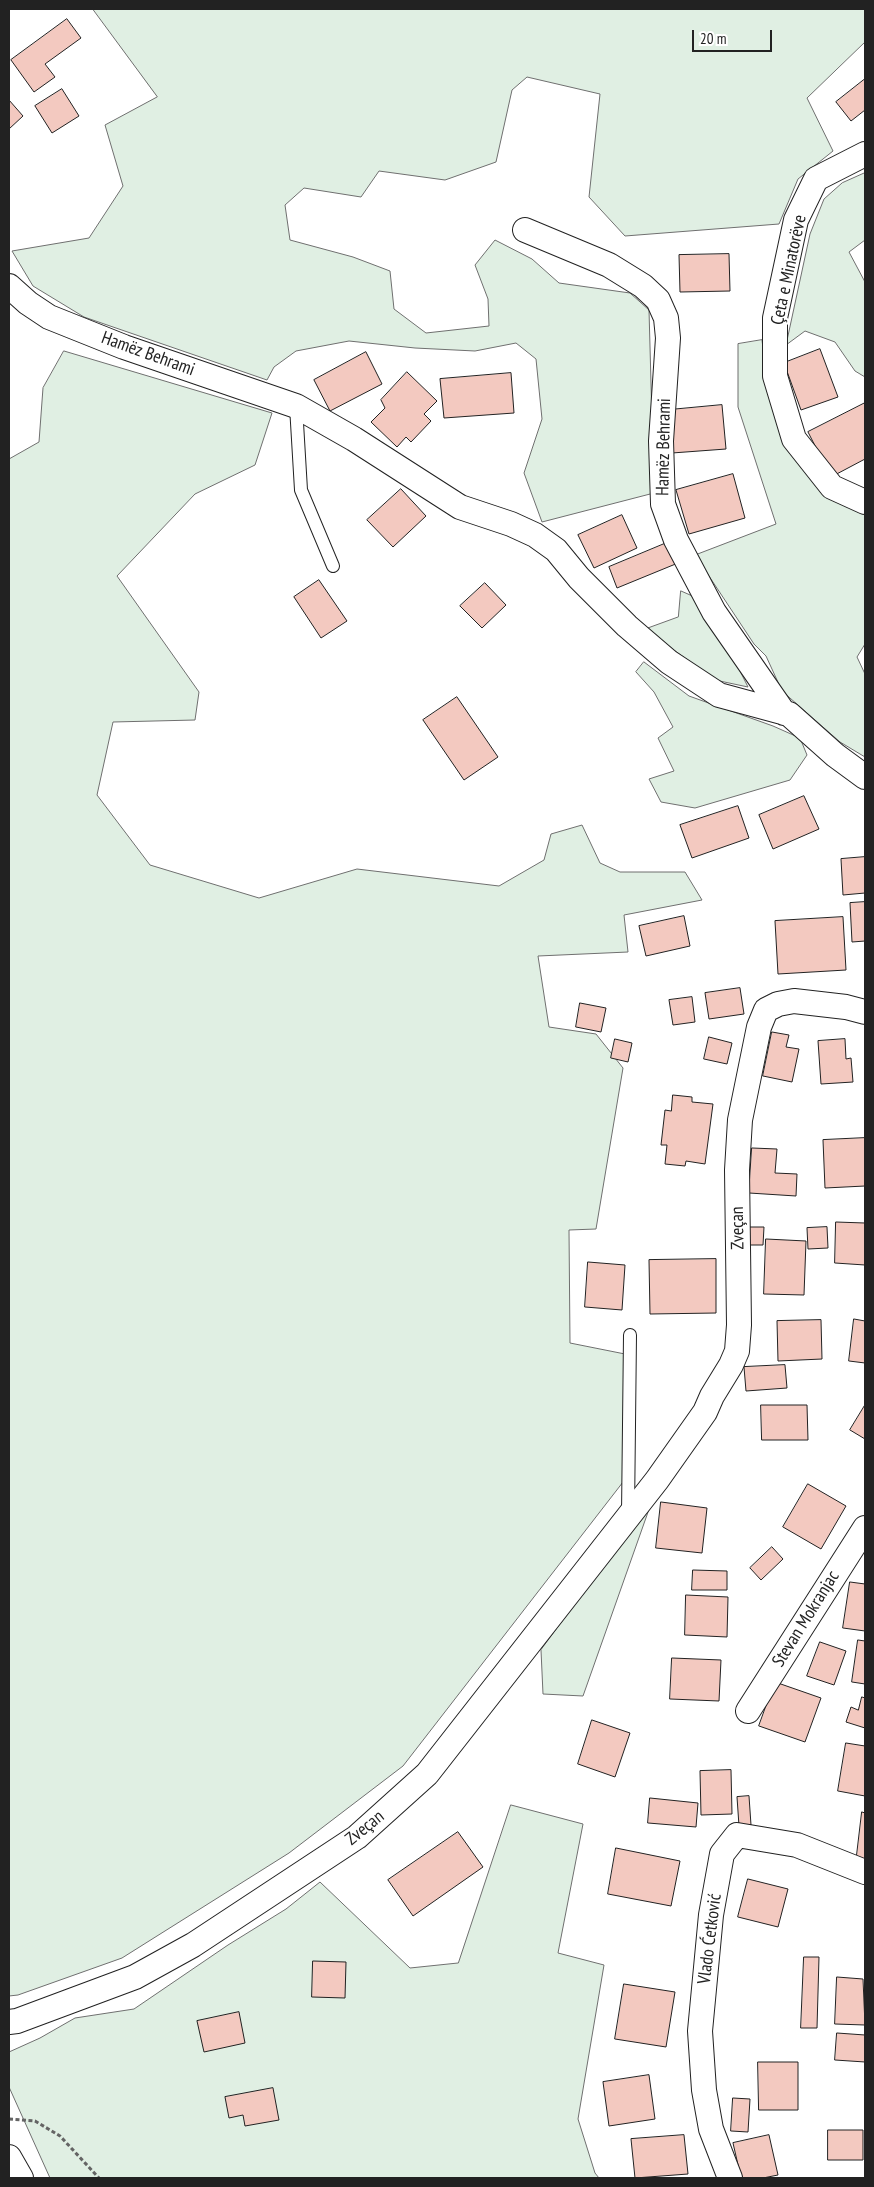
<!DOCTYPE html>
<meta charset="utf-8">
<style>
body{margin:0}
#map{position:relative;width:874px;height:2187px;overflow:hidden;background:#fff;font-family:"PT Sans Narrow",sans-serif}
canvas{display:block}
.frame{position:absolute;inset:0;border:10px solid #222;pointer-events:none}
.scale{position:absolute;left:692px;top:30px;width:80px;height:22px;box-sizing:border-box;border:2px solid #222;border-top:0;padding-left:6px;font-size:15px;line-height:18px;white-space:nowrap;color:#222;-webkit-text-stroke:4px #fff;paint-order:stroke}
</style>
<div id="map">
<canvas width="874" height="2187"></canvas>
<div class="frame"></div>
<div class="scale">20 m</div>
</div>
<script>
const ctx = document.querySelector('canvas').getContext('2d');
ctx.lineJoin = 'round';
function fill(path, color) { ctx.fillStyle = color; ctx.fill(path, 'evenodd'); }
function strokePath(path, color, width, dash) { ctx.strokeStyle = color; ctx.lineWidth = width; ctx.lineCap = dash ? 'butt' : 'round'; ctx.setLineDash(dash || []); ctx.stroke(path); }
function drawText(font, color, halo, rows, align = 'center') {
  ctx.font = font + ' "PT Sans Narrow",sans-serif'; ctx.lineWidth = 4; ctx.setLineDash([]); ctx.textBaseline = 'middle'; ctx.strokeStyle = halo; ctx.fillStyle = color; for (const [text, x, y, turn = 0] of rows) {
    ctx.save(); ctx.translate(x, y); ctx.rotate((+turn || 0) * Math.PI / 180); ctx.textAlign = isNaN(turn) ? turn : align; if (halo) ctx.strokeText(text, 0, 0); ctx.fillText(text, 0, 0); ctx.restore();
  }
}
const green = new Path2D(`
 M93 9H865V42L807 98 833 151 798 179 779 224 625 236 589 197 600 94 527 77 512 90 496 162 445 180 379 171 361 197 304 188 285 205 290 240 353 257 390 271 394 309 426 333 489 326 488 299 475 265 495 240 532 259 559 283 630 293 649 310 654 493 542 522 524 473 542 419 536 359 516 343 475 351 415 348 349 341 296 351 274 367 267 380 84 317 33 286 12 251 89 238 123 186 105 125 157 97Z
 M865 173V240L849 252 865 282V377L855 371 835 342 805 331 786 345 810 234 824 199 842 183Z
 M762 340 768 389 865 513V644L857 657 865 674V757L840 742 782 691 766 656 754 644 695 555 776 524 738 407V344Z
 M64 351 272 413 255 465 195 494 117 576 199 692 195 720 113 722 97 795 150 865 259 898 357 869 499 886 544 860 551 834 582 825 600 863 620 872H685L702 900 624 915 628 952 538 956 549 1027 596 1034 623 1068 596 1229 569 1230 570 1343 625 1354 630 1473 403 1766 289 1853 122 1958 18 1995 9 1996V459L39 442 43 388Z
 M681 591 697 598 730 651 748 687 715 680 645 629 678 617Z
 M644 662 689 696 773 726 800 738 807 755 790 780 695 808 661 802 649 779 674 771 658 738 673 727 654 692 636 672Z
 M653 1498 583 1696 543 1694 541 1650Z
 M511 1805 583 1824 558 1953 604 1965 578 2119 595 2173 599 2178H50L9 2087V2052L40 2038 75 2018 134 2009 228 1945 286 1909 320 1882 410 1968 458 1963Z`);
fill(green, '#e0efe3');
strokePath(green, '#6f6f6f', 1);
const building = new Path2D(`
 M67 19 81 38 45 64 55 77 34 92 11 60Z
 M865 79V110L851 121 836 102Z
 M62 89 79 116 52 133 35 106Z
 M9 100 23 116 9 129Z
 M729 254 730 291 680 292 679 255Z
 M820 349 838 397 801 410 784 363Z
 M366 352 382 384 330 411 314 380Z
 M407 372 437 401 424 414 431 421 411 442 406 437 397 447 371 422 385 408 381 400Z
 M511 373 514 413 444 418 440 379Z
 M865 403V459L831 477 808 432Z
 M722 405 726 449 672 453 669 410Z
 M733 474 745 518 689 534 676 490Z
 M401 489 426 516 393 547 367 520Z
 M622 515 637 548 594 568 578 535Z
 M669 542 678 563 617 588 609 567Z
 M319 580 347 621 321 638 294 597Z
 M485 583 506 605 482 628 460 606Z
 M457 697 498 757 464 780 423 720Z
 M804 796 819 829 773 849 759 815Z
 M738 806 749 838 692 858 680 825Z
 M865 857V893L843 895 841 859Z
 M865 902V941L852 942 850 903Z
 M684 916 690 946 646 956 639 926Z
 M843 917 846 970 778 974 775 921Z
 M740 988 744 1014 709 1019 705 993Z
 M692 997 695 1022 673 1025 669 1000Z
 M580 1003 606 1008 601 1032 576 1027Z
 M772 1032 789 1035 786 1047 799 1049 792 1082 763 1076Z
 M709 1037 732 1043 727 1064 704 1059Z
 M615 1039 632 1043 628 1062 611 1058Z
 M845 1039 846 1059 851 1058 853 1082 821 1084 818 1041Z
 M673 1095 692 1097V1102L713 1104 705 1164 686 1161 685 1166 665 1164 667 1145H661L665 1110 671 1111Z
 M865 1138V1186L825 1188 823 1140Z
 M752 1148 777 1149 775 1173 797 1174 796 1196 749 1193Z
 M836 1222 865 1223V1265L835 1263Z
 M744 1227H764L763 1245H744Z
 M827 1227 828 1248 808 1249 807 1228Z
 M766 1239 806 1241 804 1295 764 1294Z
 M716 1259V1313L650 1314 649 1260Z
 M588 1262 625 1265 622 1310 585 1307Z
 M854 1319 865 1321V1363L849 1361Z
 M821 1320 822 1359 778 1361 777 1321Z
 M785 1365 787 1388 746 1391 744 1367Z
 M761 1405H807L808 1440H762Z
 M865 1405V1439L850 1430Z
 M808 1484 846 1506 821 1549 783 1527Z
 M661 1502 707 1508 702 1553 656 1548Z
 M772 1547 783 1559 761 1580 750 1568Z
 M693 1570 727 1571V1590H692Z
 M850 1582 865 1584V1631L843 1628Z
 M686 1595 728 1597 727 1637 685 1635Z
 M858 1640 865 1641V1684L852 1682Z
 M820 1642 846 1651 834 1685 807 1676Z
 M672 1658 721 1660 719 1701 670 1699Z
 M775 1682 821 1698 805 1742 759 1726Z
 M862 1697 865 1698V1728L846 1722 851 1707 858 1710Z
 M592 1720 630 1733 615 1777 578 1764Z
 M846 1743 865 1746V1796L838 1791Z
 M731 1770 732 1814 701 1815 700 1771Z
 M749 1796 751 1825 739 1826 737 1797Z
 M650 1798 698 1803 696 1827 648 1823Z
 M862 1812 865 1813V1864L856 1863Z
 M458 1832 483 1867 413 1916 388 1880Z
 M616 1848 680 1861 671 1906 608 1894Z
 M748 1879 788 1889 778 1927 738 1917Z
 M804 1957H819L817 2028H801Z
 M313 1961 346 1962 345 1998 312 1997Z
 M837 1977 863 1979 865 2025 835 2024Z
 M624 1984 675 1992 666 2047 615 2039Z
 M239 2012 245 2043 204 2052 197 2021Z
 M837 2033 865 2035V2062L835 2060Z
 M758 2062H798V2110H759Z
 M649 2075 655 2119 609 2126 603 2082Z
 M273 2088 279 2120 245 2126 243 2115 229 2118 225 2097Z
 M733 2098 750 2099 748 2132 731 2131Z
 M828 2130H863V2160H828Z
 M684 2135 688 2174 635 2178 631 2139Z
 M769 2135 778 2175 763 2178H741L733 2143Z`);
fill(building, '#f3c9c0');
strokePath(building, '#222', 1);
const lane = new Path2D(`
 M296 406 301 490 333 566
 M628 1514 630 1335`);
const street = new Path2D(`
 M865 154 816 179 796 220 775 318V376L794 439 832 487 865 502
 M525 230 609 265 643 286 658 300 666 318 668 338 661 441 663 504 676 540 714 612 784 713
 M9 286 28 303 49 317 124 347 296 406 354 439 460 507 511 524 535 535 556 550 579 578 627 626 669 662 719 695 789 714 835 755 865 777
 M748 1711 865 1528
 M9 2022 17 2021 135 1977 193 1945 357 1837 427 1774 657 1480 705 1412 712 1396 731 1365 737 1351 739 1325 737 1170 740 1120 759 1027 766 1010 778 1004 794 1001 846 1007 865 1012
 M9 2157 21 2178
 M730 2178 711 2129 704 2090 700 2031 711 1915 722 1854 737 1835 797 1845 865 1872`);
strokePath(lane, '#222', 14);
strokePath(street, '#222', 26);
strokePath(new Path2D(`
 M9 2119 35 2121 60 2136 99 2178`), '#646464', 3, [4, 2.5]);
strokePath(lane, '#fff', 12);
strokePath(street, '#fff', 24);
drawText('18px', '#222', '#fff', [
 ["Çeta e Minatorëve",789,270,-78],
 ["Hamëz Behrami",148,354,20],
 ["Hamëz Behrami",664,447,-89],
 ["Zveçan",738,1228,-91],
 ["Stevan Mokranjac",806,1619,-58],
 ["Zveçan",365,1828,-39],
 ["Vlado Ćetković",710,1939,-83]
]);
</script>
